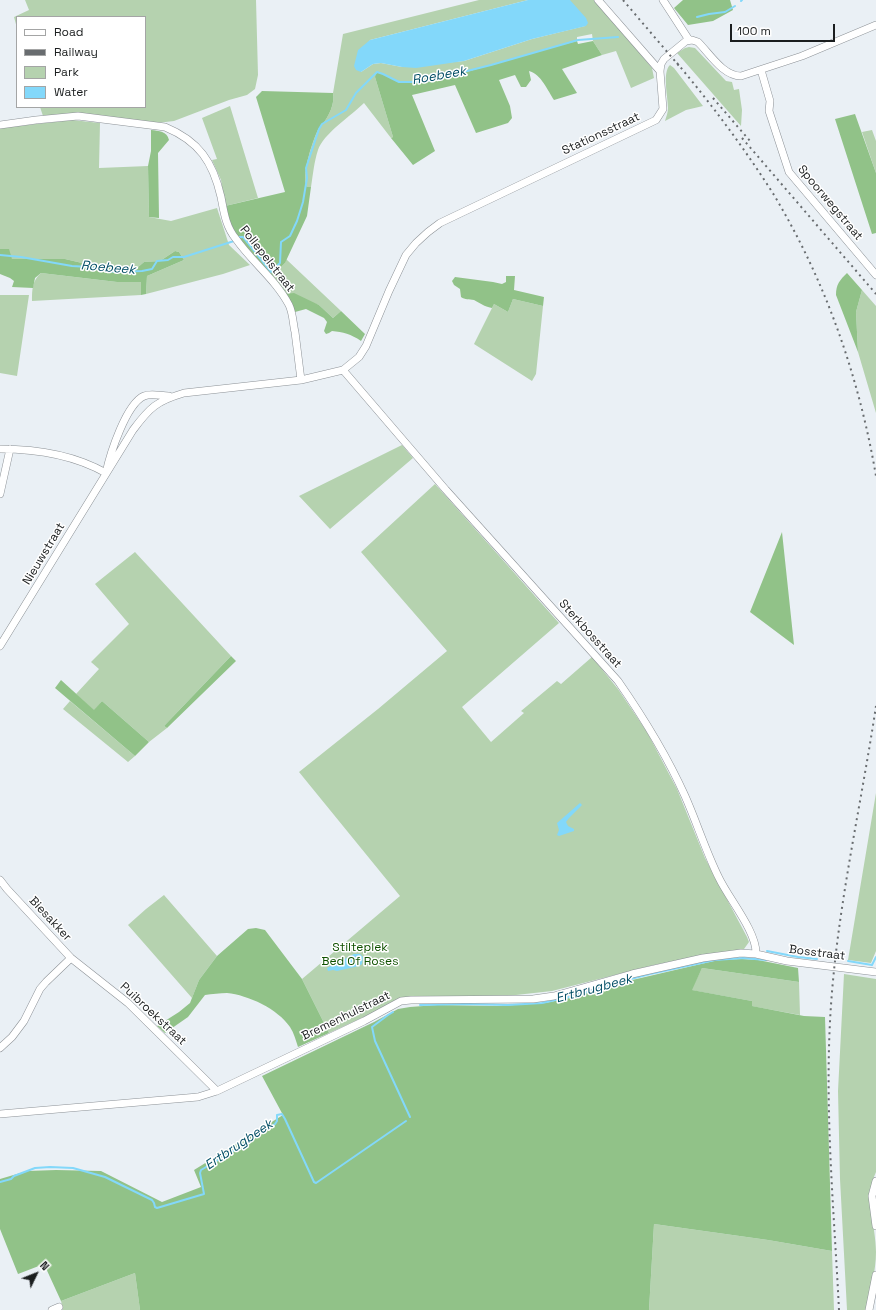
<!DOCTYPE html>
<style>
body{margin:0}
#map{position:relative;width:876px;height:1310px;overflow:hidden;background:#eaf0f5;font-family:"Space Grotesk",sans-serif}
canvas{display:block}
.legend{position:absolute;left:16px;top:16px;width:130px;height:92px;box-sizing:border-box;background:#fff;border:1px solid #a4a5a5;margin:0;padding:5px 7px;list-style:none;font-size:12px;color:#1b1e1f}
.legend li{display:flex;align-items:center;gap:8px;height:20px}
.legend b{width:20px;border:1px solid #a4a5a5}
.north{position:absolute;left:16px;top:1254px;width:40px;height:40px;-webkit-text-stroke:3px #fff;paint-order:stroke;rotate:47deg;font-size:11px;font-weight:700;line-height:16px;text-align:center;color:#1b1e1f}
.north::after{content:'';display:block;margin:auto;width:14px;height:18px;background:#1b1e1f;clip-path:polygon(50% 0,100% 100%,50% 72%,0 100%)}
.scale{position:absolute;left:730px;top:24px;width:105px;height:18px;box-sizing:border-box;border:2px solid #1b1e1f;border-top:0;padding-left:5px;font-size:12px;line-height:14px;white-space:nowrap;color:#1b1e1f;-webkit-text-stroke:3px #fff;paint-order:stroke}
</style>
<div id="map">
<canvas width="876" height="1310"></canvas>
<ul class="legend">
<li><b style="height:5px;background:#fff"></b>Road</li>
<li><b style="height:5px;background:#686c6f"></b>Railway</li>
<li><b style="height:11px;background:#b5d2af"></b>Park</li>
<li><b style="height:11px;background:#83d8fa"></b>Water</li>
</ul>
<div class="north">N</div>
<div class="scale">100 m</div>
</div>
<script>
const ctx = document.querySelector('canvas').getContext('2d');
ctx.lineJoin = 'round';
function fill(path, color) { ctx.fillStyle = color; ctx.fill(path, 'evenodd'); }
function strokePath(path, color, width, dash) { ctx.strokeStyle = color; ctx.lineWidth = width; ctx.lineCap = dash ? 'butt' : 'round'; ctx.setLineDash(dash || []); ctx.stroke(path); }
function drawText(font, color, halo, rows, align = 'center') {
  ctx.font = font + ' "Space Grotesk",sans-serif'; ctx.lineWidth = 3; ctx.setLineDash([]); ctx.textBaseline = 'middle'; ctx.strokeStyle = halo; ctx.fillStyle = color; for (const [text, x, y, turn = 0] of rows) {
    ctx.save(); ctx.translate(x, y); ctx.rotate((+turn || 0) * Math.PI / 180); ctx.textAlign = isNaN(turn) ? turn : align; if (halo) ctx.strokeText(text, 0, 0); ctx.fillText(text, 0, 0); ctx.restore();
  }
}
fill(new Path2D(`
 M25 0H256L258 75 255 89 247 95 229 100 174 121 157 123 97 115 43 116 40 107H145V17H17V28L14 17 29 10Z
 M479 0H528L370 40 361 72 373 64 381 63 402 67 464 61 532 39 585 26 569 0H600L599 4 652 68 654 78 631 88 616 51 602 55 593 41 592 34 577 37V41L549 48 463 73 423 82H399L383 74 375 77 393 137 391 138 364 103C352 115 323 134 318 150 314 162 313 175 311 187H307C301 176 312 144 317 132 318 129 320 127 322 125 329 116 335 104 333 93L343 34Z
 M689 47 695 48 726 81 732 82 734 90 739 89 742 110 741 126 677 53 685 48Z
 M670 65 674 68 703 106 686 110 665 121C666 117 668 113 668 108 668 97 662 72 670 65Z
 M230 106 258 198 225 206 221 180 212 160 217 159 202 118Z
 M72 120 100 123 99 168 148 166 149 217 171 221 217 208 229 245 250 265 223 274 146 294 147 276 184 260 179 252 175 251 160 261 144 262 137 268 131 271 114 266 99 267 65 259H12L0 249V128Z
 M872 130 876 141V173L862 132Z
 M286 259 341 311 333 318 319 305 285 294 271 277 285 263Z
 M41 273 117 282H141V295L32 301C32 290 32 281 41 273Z
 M862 290 876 306V413L858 352 856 312Z
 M0 295H29L17 376 0 373Z
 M513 299 543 306 536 374 532 381 474 344 494 304 508 312Z
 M402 445 413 458 330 529 299 496Z
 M435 484 559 623 462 707 491 742 524 713 521 711 557 681 561 684 592 657 618 689 647 732 677 789 705 858 747 937 749 942 744 949 708 954 654 965 552 991 507 996H416L406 998 329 1033 302 979 400 896 299 772 378 709 447 651 361 552Z
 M135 552 231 656 164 726 167 728 149 742 102 701 94 711 76 694 99 669 91 662 129 624 95 584Z
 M70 701 135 756 128 762 63 709Z
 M876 793V951L871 963 848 960Z
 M164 895 217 956 199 980 192 998 128 925 146 909Z
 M702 968 799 982 800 1015 751 1006 752 1001 691 990Z
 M844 974 876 979V1172C864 1197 876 1226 876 1252 876 1271 870 1291 867 1310H847L840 1179 838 1091Z
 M654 1224 768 1240 832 1251 834 1310H649Z
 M135 1273 140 1310H62L63 1309 61 1301Z`), '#b5d2af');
fill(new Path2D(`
 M683 0H730L733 10 713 21 688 25 674 8Z
 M577 41 578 44 593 41 602 55 562 69 577 93 554 100C548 91 541 74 529 71L531 80 526 87H521L515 75 499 80 510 106 512 118 508 123 476 133 455 85 412 95 435 151 413 165 391 138 393 137 375 77 377 72 383 74 399 82H423L463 73 549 48Z
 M262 91 333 93C335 104 329 116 322 125 320 127 318 129 317 132 312 143 301 176 307 187H311L307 216 285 263 271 277 236 235 229 221 225 206 285 192 256 97Z
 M855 114 876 173V233L872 234 835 119Z
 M151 130C159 131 167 131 169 140L158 153 159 218 149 217 148 166 151 151Z
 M0 249H9L12 259H65L99 267 114 266 131 271 137 268 144 262 160 261 175 251 179 252 184 260 147 276 146 294 141 295V282H117L41 273 35 278 33 288 12 287 14 281 10 278 0 274Z
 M847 273 862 290 856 312 858 352 836 295C836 284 840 280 847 273Z
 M506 276H515L514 290 544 297 543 306 513 299 508 312 494 304 492 308C483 306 482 304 474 300 469 299 465 300 461 297L460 289 454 285 452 281 455 277 493 282 502 284 506 282Z
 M294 293 319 305 333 318 341 311 365 334 361 341C351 334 343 332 332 331L329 333 326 334 324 331 327 322 324 318 306 309 295 312 285 294Z
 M782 532 794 645 750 612Z
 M231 656 236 661 167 728 164 726Z
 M61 680 94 710 102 701 149 742 135 756 55 688Z
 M256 928 265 930 302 979 329 1033 298 1047C296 1041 294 1033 290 1027 278 1009 248 995 227 993 220 993 212 994 205 995L188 1017 165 1033 157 1026 179 1012 190 1003 199 980 217 956 248 929Z
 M742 959 758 960 798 968 799 982 702 968 692 990 752 1001V1006L804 1016 825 1017 832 1251 768 1240 654 1224 649 1310H140L135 1273 61 1301 44 1264 18 1274 0 1229V1179L27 1171 56 1170 101 1171 162 1202 201 1187 194 1170 283 1115 262 1076 374 1022 398 1009 410 1007 437 1005 499 1006 545 1003 569 998 628 981 718 960Z`), '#91c288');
fill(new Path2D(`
 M528 0H570L586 18 588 23 586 26 532 39 464 61 416 68 402 67 381 63 373 64 361 72 356 70 354 66 358 50 370 40Z
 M580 803 582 805 569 818 566 822 568 826 574 829V831L559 836 557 835 559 830 557 823Z
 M354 954H360L363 957 362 964 359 966 337 971 333 970 328 971 327 968C336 963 345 959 354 954Z`), '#83d8fa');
strokePath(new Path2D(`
 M741 1 742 0
 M697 17 709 14 725 12 735 6
 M239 237H243L271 272 280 263 281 242 290 236 297 221 303 202 307 178 306 168 319 129 322 124 346 110 356 93 377 72 383 74 399 82H423L491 65 578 40 618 37
 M0 255 21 257 72 266 89 267 115 272 142 271 152 269 157 261 168 260 173 257H184L234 241
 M767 951 798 957 817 959
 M848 961 872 965 876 957
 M420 1005 463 1004 508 1005 542 1003 574 996 623 981 650 974 715 960 743 958 766 960
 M393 1012 388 1015 372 1027 375 1041 410 1117
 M0 1182 11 1179 14 1176 35 1168 50 1167 73 1168 105 1177 152 1200 154 1203 155 1207 157 1208 204 1194 200 1173 201 1170 230 1153 275 1124 277 1121V1115L282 1114 285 1119 314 1182 316 1183 406 1121`), '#83d8fa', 2);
const minor = new Path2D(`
 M598 0 660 71
 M663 0 689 40
 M761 70 770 101 769 111 789 172 876 275
 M0 125 36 120 78 116 165 127C199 141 213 162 221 197 224 213 226 227 236 239 252 262 276 280 289 305 293 313 293 324 295 332 297 348 299 364 301 380
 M343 370 446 490 618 681C643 717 667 756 685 796 697 823 706 852 719 878 729 899 757 932 756 954
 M0 449C36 449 74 455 106 473 110 454 126 404 144 396 151 393 161 396 169 396
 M0 494 10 449
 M0 646 133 430C150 407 157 401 184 393L301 380 343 370 359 357 366 346 389 291 406 255 416 243 428 232 440 223 656 120 663 109 660 71 661 64 664 59 686 41 692 40 698 42C710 54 723 76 741 76L802 56 876 25
 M0 880 7 889 71 958 128 1003 217 1091
 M0 1048 12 1037 24 1021 40 989 46 982 71 958
 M0 1114 198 1097 217 1091 364 1021 401 1001 411 1000 533 999 554 996 632 974 703 958 741 953 756 954 787 961 876 972
 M876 1181 872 1196 876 1226
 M52 1310 59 1307
 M869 1310 876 1275`);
strokePath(minor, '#8c9196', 8);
strokePath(minor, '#fff', 7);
strokePath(new Path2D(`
 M623 0 680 67
 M677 63C712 105 745 149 774 195 826 282 859 377 876 476
 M713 98 750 141
 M742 138 876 294
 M839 1310C834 1209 824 1106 831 1005 838 904 861 806 876 706`), '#686c6f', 2, [2, 4]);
drawText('12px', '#1b1e1f', '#fff', [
 ["Stationsstraat",601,134,-25],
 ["Spoorwegstraat",830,203,50],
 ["Pollepelstraat",267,259,52],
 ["Nieuwstraat",44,554,-59],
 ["Sterkbosstraat",590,634,48],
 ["Biesakker",50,919,47],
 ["Bosstraat",817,953,7],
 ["Puibroekstraat",153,1014,43],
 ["Bremenhulstraat",346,1016,-26]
]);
drawText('12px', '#0f5100', '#fff', [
 ["Stilteplek",360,948],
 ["Bed Of Roses",360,962]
]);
drawText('italic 13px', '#024e65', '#fff', [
 ["Roebeek",439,76,-10],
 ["Roebeek",108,268,5],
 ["Ertbrugbeek",594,989,-15],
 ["Ertbrugbeek",239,1145,-34]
]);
</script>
